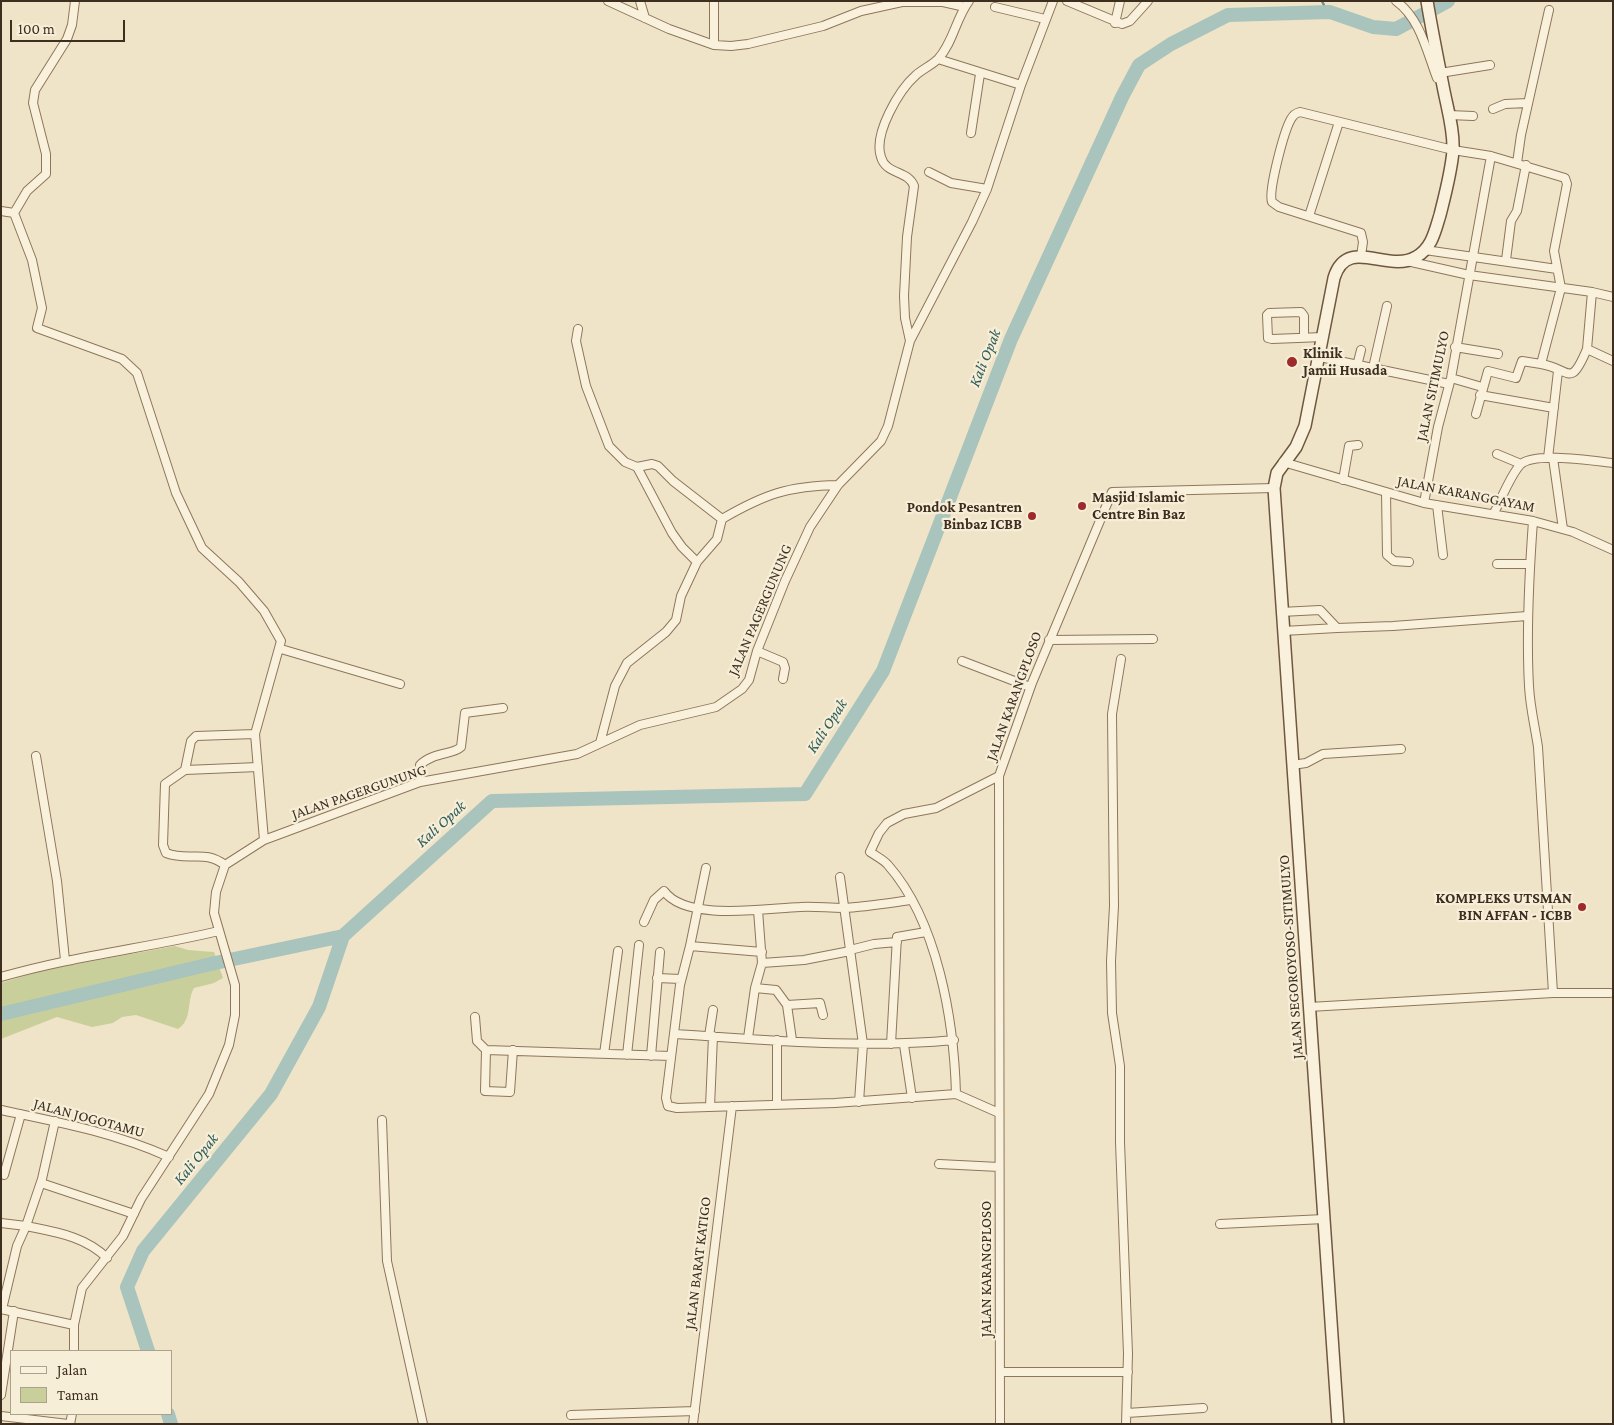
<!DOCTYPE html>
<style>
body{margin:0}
#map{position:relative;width:1614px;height:1425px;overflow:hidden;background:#f0e4c8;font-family:"Crimson Pro",serif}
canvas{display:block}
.frame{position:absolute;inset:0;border:2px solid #3d2e20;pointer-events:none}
.legend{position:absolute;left:10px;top:1350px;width:162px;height:65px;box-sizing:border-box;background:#f7eed8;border:1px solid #ada18e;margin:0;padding:6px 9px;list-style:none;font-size:15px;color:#3d2e20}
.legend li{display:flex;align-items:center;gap:10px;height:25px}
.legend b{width:25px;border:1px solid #ada18e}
.scale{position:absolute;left:10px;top:20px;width:115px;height:22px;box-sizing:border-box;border:2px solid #3d2e20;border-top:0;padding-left:6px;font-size:15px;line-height:18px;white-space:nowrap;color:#3d2e20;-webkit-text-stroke:4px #f7eed8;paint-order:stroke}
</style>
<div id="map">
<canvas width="1614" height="1425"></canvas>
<div class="frame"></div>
<ul class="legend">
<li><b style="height:6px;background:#faf1dc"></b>Jalan</li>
<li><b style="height:14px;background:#c9cf9b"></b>Taman</li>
</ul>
<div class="scale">100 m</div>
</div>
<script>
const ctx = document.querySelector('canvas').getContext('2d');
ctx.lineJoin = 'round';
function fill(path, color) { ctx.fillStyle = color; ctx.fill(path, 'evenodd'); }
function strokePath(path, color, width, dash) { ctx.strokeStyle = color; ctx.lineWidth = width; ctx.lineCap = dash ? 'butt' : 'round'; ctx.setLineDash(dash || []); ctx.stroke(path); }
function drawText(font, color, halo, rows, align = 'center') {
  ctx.font = font + ' "Crimson Pro",serif'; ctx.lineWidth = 4.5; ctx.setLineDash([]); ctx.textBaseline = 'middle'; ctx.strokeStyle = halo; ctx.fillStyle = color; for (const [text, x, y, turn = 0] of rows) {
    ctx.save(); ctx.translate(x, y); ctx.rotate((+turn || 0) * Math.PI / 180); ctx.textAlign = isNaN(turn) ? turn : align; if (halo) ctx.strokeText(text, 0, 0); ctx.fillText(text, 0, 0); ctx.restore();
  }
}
fill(new Path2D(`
 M175 946 188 950 214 952 223 978 214 983 194 988C186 1002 193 1019 178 1029L136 1015 122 1017 113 1023 92 1027 57 1017 1 1039V983L44 970Z`), '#c9cf9b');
strokePath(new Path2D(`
 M1322 1 1327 12`), '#6f938a', 2.5);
strokePath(new Path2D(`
 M1 1014 215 963 343 936
 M148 1351 127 1287 143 1251 271 1094 319 1007 343 936 492 801 805 794 883 671 1011 339 1122 97 1139 65 1171 44 1228 15 1330 12 1373 27 1396 29 1448 1
 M168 1414 171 1424`), '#a9c4bc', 14);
const street = new Path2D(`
 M608 1 669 29 714 45 731 46 748 44 823 26 861 11 902 2H943L965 7
 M640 1 645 18
 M1067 1 1122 24 1130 21 1148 1
 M1396 1C1420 18 1427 52 1437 78
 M995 7 1045 19
 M1115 23 1120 1
 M714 45V1
 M938 59 1021 85
 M1440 73 1490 65
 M1493 109 1505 104 1528 103
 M1449 115 1473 116
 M971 133 980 74
 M1517 163 1521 135 1549 10
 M929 172 951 183 987 189
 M1 211 14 213
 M14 213 32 260 42 308 37 328 122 359 137 373 176 493 202 548 239 582 264 611 281 641 255 734 264 840
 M14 213 27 191 46 174V154L33 103 35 90 67 39 72 25 75 1
 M1309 216 1339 122
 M1425 250 1557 269
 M1361 256 1363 242 1361 233 1279 207 1272 202C1268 191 1284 131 1291 119 1293 115 1296 113 1300 112L1453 150 1491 156 1565 178 1567 184 1554 251 1561 288 1541 364C1571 369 1570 389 1587 349L1613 361
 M1506 260 1511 221 1517 211 1526 165
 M1407 261 1469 275 1592 292 1587 349
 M1592 292 1613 297
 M578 329 576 341 586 386 609 446 625 462 637 467 672 533 682 547 697 562
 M1304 337V316L1301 312 1269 313 1267 315 1268 338 1272 339 1323 337
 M910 341 972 222 987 189 1021 85 1053 1
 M1455 347 1498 354
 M1320 357 1449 384
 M1357 366 1361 350
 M1373 368 1387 306
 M1451 378 1482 387
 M1480 395 1554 408
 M1476 414 1488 371 1516 378 1522 361 1541 364
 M1497 454 1521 464
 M1548 458 1558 371
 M1553 458 1563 529
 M1283 462 1424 503 1533 521 1573 532 1613 550
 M637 467 652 464 658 466 673 481 722 519
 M1343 480 1349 446 1358 445
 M1386 492 1387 555 1394 561 1409 562
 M1424 503 1438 427 1451 378 1491 156
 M1437 505 1443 555
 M1494 513C1501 500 1510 476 1520 465 1533 451 1594 461 1613 463
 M1533 521C1529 576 1526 631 1529 686 1530 707 1535 727 1538 747L1553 993
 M1497 564H1530
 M1281 612 1320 610 1337 628 1393 626 1527 616
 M1283 631 1337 628
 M1049 640 1153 639
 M281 649 400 684
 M757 651 783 662 785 668 783 679
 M1121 659 1112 714 1114 906 1111 961 1112 1013 1120 1066V1142L1128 1354 1126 1424
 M962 661 1030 687
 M600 743 615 686 627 663 666 632 676 620 681 596 697 562 717 539 722 519C765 494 788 486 838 485
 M36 756 57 881 65 960
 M1292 765 1306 763 1323 754 1401 749
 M185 770 258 767
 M420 782V765C433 752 453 755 461 747L465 713 503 708
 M225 865C204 849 190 862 166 853L163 845 165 784 185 770 191 741 196 736 255 734
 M706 868 690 946 680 985 666 1098 668 1106 677 1108 835 1103 956 1094 999 1113
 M840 877 863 1044 859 1102
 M644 922 654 900 664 891C686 922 767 908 800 907 814 906 828 908 843 908 865 907 889 903 911 900
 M690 946 762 952
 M850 950 874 944 897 942
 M762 963 804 960 850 951
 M1 977C73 956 147 948 219 931
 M657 978 681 979
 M755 988 776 990 787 1005 792 1040
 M787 1005 820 1003 823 1015
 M1309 1007 1553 993H1610
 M475 1017 477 1041 486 1050 485 1091 510 1092 513 1050
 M675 1034C768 1040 861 1049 954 1040
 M709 1036 713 1010
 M748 1038 755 988 762 963 758 910
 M777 1040V1105
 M891 1044 897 937 926 932
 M904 1045 912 1098
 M486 1050 671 1056
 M604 1054 618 951
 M627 1055 639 945
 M651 1056 660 952
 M956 1094C954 1021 938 922 888 865 884 860 876 856 870 852L879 833 887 823 904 814 936 808 999 776
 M710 1107 713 1036
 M1 1110C58 1122 116 1133 169 1157
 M382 1120 387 1261 423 1424
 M939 1164 999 1167
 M4 1175 21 1114
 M41 1183 134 1214
 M1 1223 26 1226 42 1179 55 1121
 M1220 1224 1324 1219
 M1 1309 74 1325
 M2 1309 17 1246 26 1226C55 1232 85 1236 107 1258
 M74 1351V1325L82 1288 123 1236 141 1199 209 1094 229 1045 235 1015V985L214 913 216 892 225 865 264 840 420 782 577 754 640 725 716 707 742 689 749 680 757 651 785 581 810 527 838 485 881 441 888 426 910 341 905 318 904 296 907 237 914 186C908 170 886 175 881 157 873 134 899 90 916 75 923 69 932 65 938 59 953 43 956 18 969 1
 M1000 1372H1128
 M1 1395 14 1311
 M1127 1413 1203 1408
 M571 1415 695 1411
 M1 1416 68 1424
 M70 1424 72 1414
 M693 1424 732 1106
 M1000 1424 999 776 1032 683 1112 492 1274 488`);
const secondary = new Path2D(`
 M1338 1424 1274 488 1277 473 1296 447 1305 426 1334 278C1347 235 1388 274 1416 257 1432 248 1435 231 1440 215 1445 195 1451 173 1453 151 1454 131 1448 111 1444 91 1438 61 1432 31 1427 1`);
strokePath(street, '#8d765c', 10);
strokePath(secondary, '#6f573f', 14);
strokePath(street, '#faf1dc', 8);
strokePath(secondary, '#faf1dc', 11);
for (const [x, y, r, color] of [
 [1292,362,6,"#9e2a2b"],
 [1082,506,5,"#9e2a2b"],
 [1032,516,5,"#9e2a2b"],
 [1582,907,5,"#9e2a2b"]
]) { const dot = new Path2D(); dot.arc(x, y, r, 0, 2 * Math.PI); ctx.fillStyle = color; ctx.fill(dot); strokePath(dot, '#f7eed8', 2); }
drawText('bold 15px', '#3d2e20', '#f7eed8', [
 ["Klinik",1303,353],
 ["Jamii Husada",1303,370],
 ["Masjid Islamic",1092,497],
 ["Centre Bin Baz",1092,514],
 ["Pondok Pesantren",1022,507,"right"],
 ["Binbaz ICBB",1022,524,"right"],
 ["KOMPLEKS UTSMAN",1572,898,"right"],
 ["BIN AFFAN - ICBB",1572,915,"right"]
], 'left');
drawText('15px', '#3d2e20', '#f7eed8', [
 ["JALAN SITIMULYO",1433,386,-78],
 ["JALAN KARANGGAYAM",1466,494,11],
 ["JALAN PAGERGUNUNG",760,610,-67],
 ["JALAN KARANGPLOSO",1014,696,-70],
 ["JALAN PAGERGUNUNG",359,792,-19],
 ["JALAN SEGOROYOSO-SITIMULYO",1291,957,-94],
 ["JALAN JOGOTAMU",89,1118,15],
 ["JALAN BARAT KATIGO",698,1263,-83],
 ["JALAN KARANGPLOSO",986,1269,-90]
]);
drawText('italic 16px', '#2f5d5a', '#f7eed8', [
 ["Kali Opak",985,358,-68],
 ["Kali Opak",827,726,-57],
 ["Kali Opak",441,824,-42],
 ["Kali Opak",196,1159,-51]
]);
</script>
